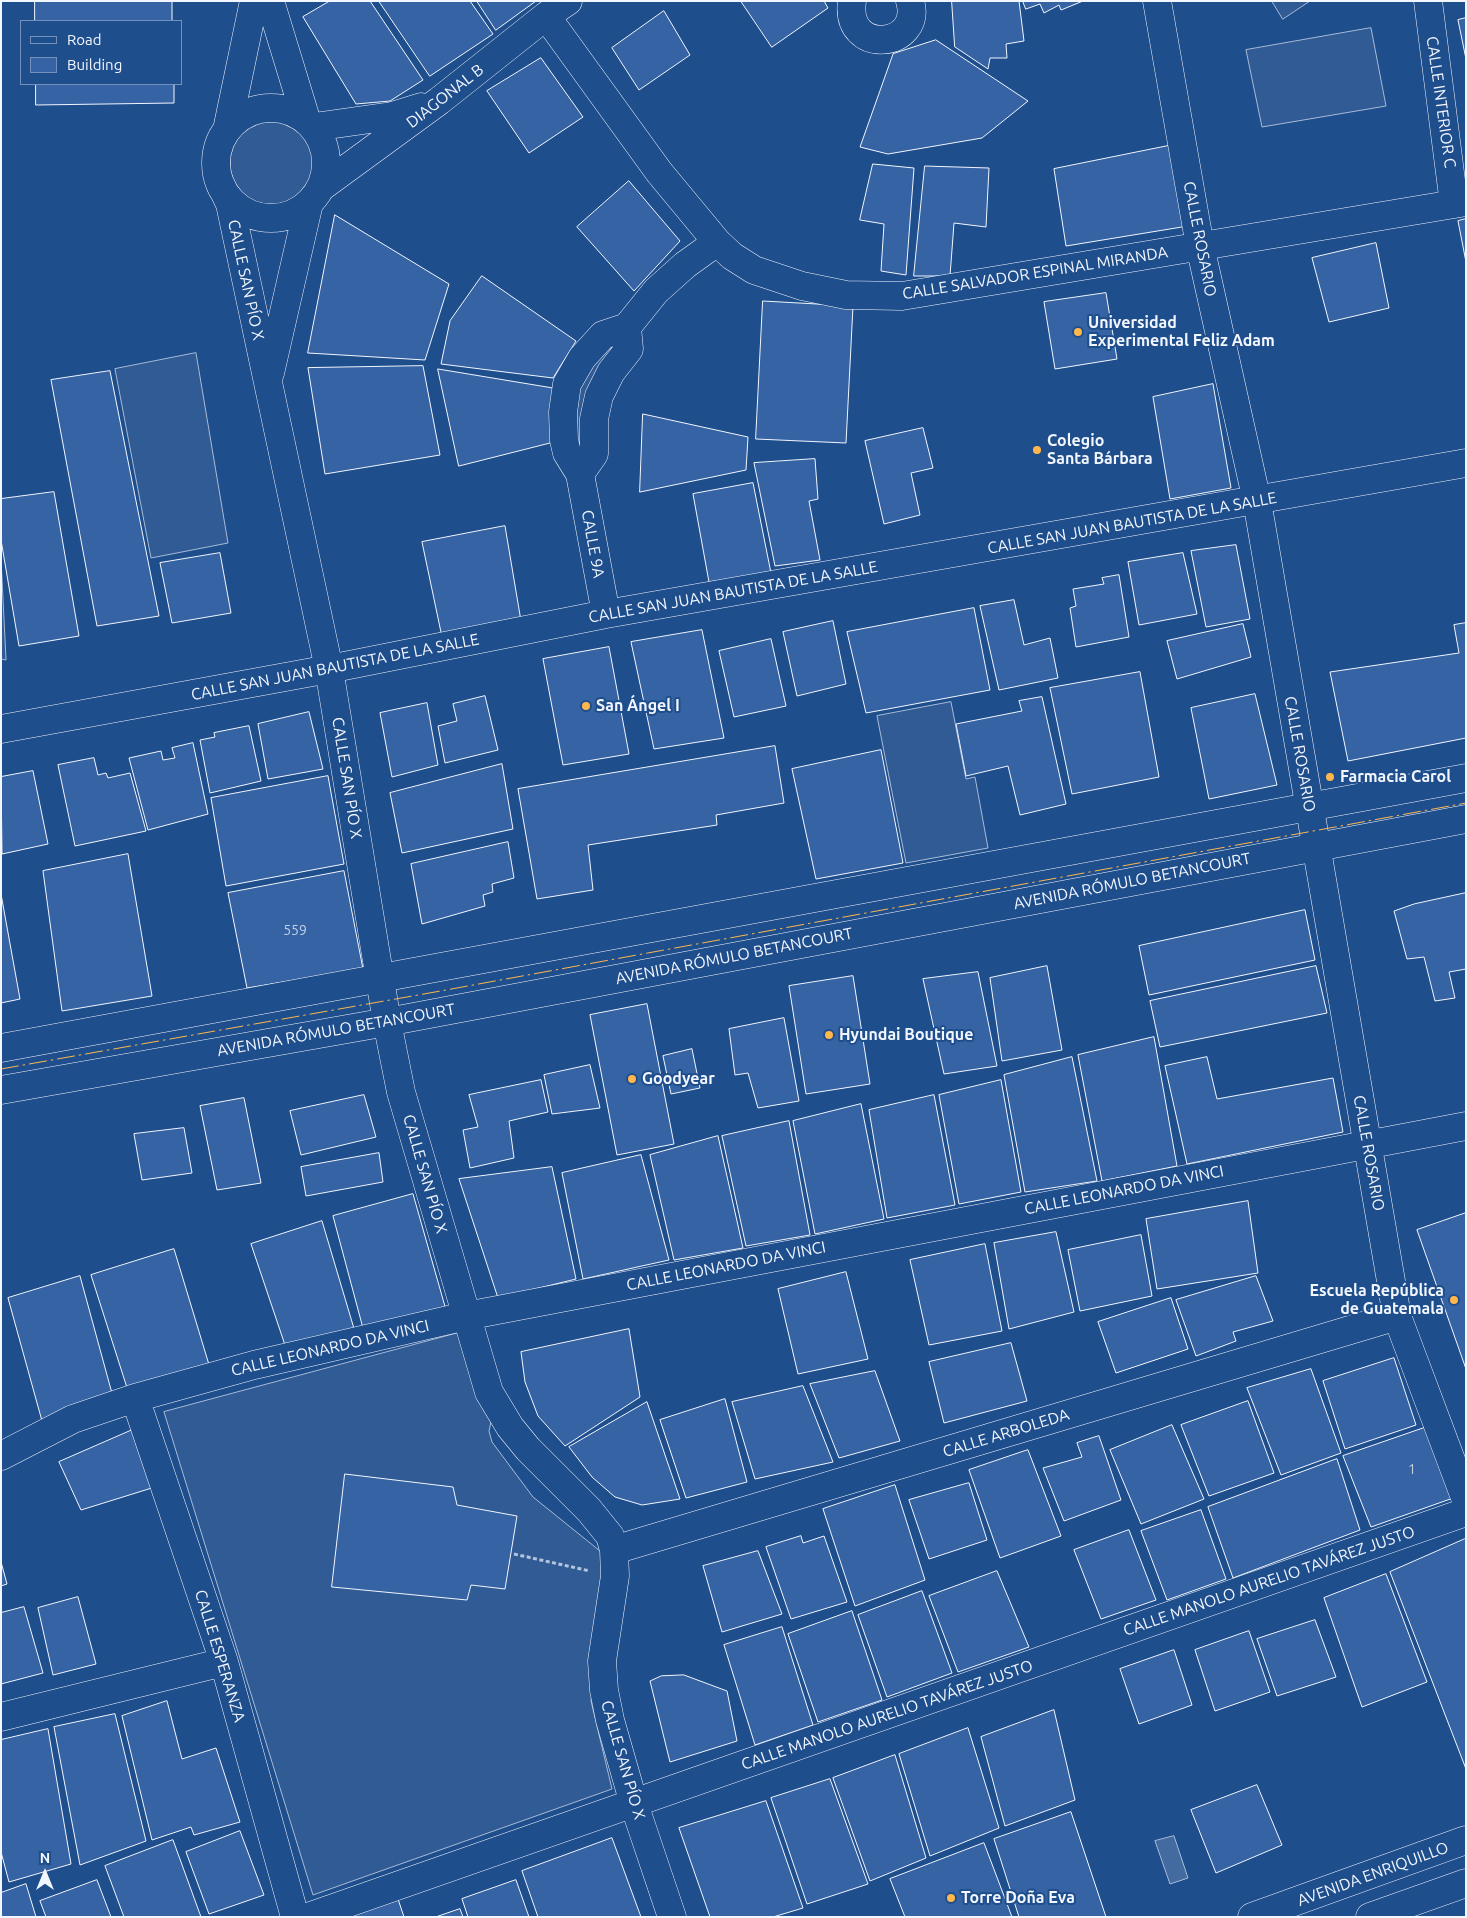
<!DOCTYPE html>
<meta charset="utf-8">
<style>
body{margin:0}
#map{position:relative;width:1467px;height:1918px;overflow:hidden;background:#1f4e8c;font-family:Ubuntu,sans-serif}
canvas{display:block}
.frame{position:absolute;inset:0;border:2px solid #f2f6ff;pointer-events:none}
.legend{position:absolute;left:20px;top:20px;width:162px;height:65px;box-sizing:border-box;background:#1f4e8c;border:1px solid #7391ba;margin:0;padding:6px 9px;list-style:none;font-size:15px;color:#f2f6ff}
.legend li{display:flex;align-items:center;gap:10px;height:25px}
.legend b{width:25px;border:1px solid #7391ba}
.north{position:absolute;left:20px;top:1848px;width:50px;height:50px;-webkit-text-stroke:4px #1f4e8c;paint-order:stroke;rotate:0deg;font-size:14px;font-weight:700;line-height:20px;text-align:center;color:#f2f6ff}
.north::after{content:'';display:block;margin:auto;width:18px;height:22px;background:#f2f6ff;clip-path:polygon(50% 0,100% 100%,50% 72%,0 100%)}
</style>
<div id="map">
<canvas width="1467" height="1918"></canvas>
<div class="frame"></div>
<ul class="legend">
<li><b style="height:6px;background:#1f4e8c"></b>Road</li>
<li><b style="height:14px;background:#3563a3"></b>Building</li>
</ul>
<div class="north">N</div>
</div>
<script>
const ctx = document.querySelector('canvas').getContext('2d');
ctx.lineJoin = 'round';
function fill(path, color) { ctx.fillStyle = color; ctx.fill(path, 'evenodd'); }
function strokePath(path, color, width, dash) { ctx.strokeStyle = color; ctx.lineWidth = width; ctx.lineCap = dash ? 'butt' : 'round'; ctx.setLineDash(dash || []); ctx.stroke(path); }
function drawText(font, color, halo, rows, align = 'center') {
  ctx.font = font + ' Ubuntu,sans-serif'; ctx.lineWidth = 4; ctx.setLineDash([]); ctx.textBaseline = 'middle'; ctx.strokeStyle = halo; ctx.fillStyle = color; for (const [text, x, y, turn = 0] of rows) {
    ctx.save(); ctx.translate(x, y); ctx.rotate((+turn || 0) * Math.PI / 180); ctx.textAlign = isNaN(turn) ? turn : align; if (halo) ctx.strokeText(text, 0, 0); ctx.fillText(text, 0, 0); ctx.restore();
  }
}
const built = new Path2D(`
 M1272 1H1310L1283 19Z
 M1371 28 1386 106 1262 127 1246 50Z
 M230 163a43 43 0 1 1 86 0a43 43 0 1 1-86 0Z
 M622 340 578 456 568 393 589 364Z
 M196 353 228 543 151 558 115 369Z
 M1 559 6 659V660L1 659Z
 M951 702 966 779 975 777 988 848 906 863 877 716Z
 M462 1332 483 1409 491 1422 489 1431 492 1442 533 1497 605 1555 591 1701 612 1789 313 1895 164 1412Z`);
fill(built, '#305b95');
strokePath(built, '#a8bbd7', 1);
const water = new Path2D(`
 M1174 1836 1188 1878 1170 1884 1155 1841Z`);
fill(water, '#446ba0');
strokePath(water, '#a8bbd7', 1);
const building = new Path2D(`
 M35 1H172V21H35Z
 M330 1H370L423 80 390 101 356 104 303 17Z
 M379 1H470L493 34 430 76Z
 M477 1H536L496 30Z
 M741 1H824L828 8 772 47Z
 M952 1H1019L1024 41 1006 44 1007 58H990L988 69 955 47Z
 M1023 1H1083L1061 10 1059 5 1044 13 1040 4 1026 9Z
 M664 11 690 55 639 90 612 48Z
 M1466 18V59L1458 20Z
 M936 40 1028 101 982 138 888 154 860 147 893 54Z
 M541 58 583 117 529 153 487 91Z
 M36 84H174V103L36 105Z
 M1173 145 1188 226 1066 246 1054 169Z
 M873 164 914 168 906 275 881 271 884 224 860 220Z
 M925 166 989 168 986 227 954 223 950 276H914Z
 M629 181 680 241 634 291 577 227Z
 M335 215 449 284 425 360 308 353Z
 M1466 219V262L1458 221Z
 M1376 243 1389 308 1329 322 1312 258Z
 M482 276 576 341 553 378 441 364 450 321Z
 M1106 293 1117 359 1055 369 1044 302Z
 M763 301 853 306 846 443 756 439Z
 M423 366 440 455 325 474 308 368Z
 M438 369 553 388 554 442 459 466Z
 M110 371 159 616 97 626 51 380Z
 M1213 384 1231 488 1170 499 1153 397Z
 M643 414 748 437 746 470 640 492Z
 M923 428 933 468 911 473 920 515 884 524 865 441Z
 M815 459 818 499 809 501 820 560 775 566 754 463Z
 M753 483 771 573 709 582 693 494Z
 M54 492 79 636 19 646 1 540V499Z
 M505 526 521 621 442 637 422 542Z
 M1236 545 1250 619 1206 627 1191 551Z
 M220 553 231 613 172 623 160 563Z
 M1183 553 1197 614 1139 625 1128 562Z
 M1119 575 1129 637 1076 647 1070 608 1076 606 1073 589 1104 584 1102 578Z
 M1014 600 1024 645 1050 638 1058 678 999 690 980 606Z
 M974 608 990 690 866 713 847 632Z
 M833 621 846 684 797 696 783 632Z
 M1466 623V738L1348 761 1330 672 1459 653 1454 625Z
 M1243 624 1251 657 1177 679 1167 641Z
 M702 630 724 738 654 749 631 642Z
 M771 639 786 706 734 717 719 651Z
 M609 647 629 754 563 765 543 659Z
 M1140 672 1159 777 1072 794 1050 688Z
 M1255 694 1277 785 1209 799 1191 708Z
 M485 696 498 750 445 763 438 726 457 721 453 704Z
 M1042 697 1066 804 1020 815 1008 766 966 776 956 724 1022 711 1019 701Z
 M427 703 438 765 392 777 380 713Z
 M309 712 323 769 268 779 258 724Z
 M249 726 261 781 210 793 200 740 215 737 214 733Z
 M193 743 208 814 148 830 129 758 161 751 163 760 175 758 172 748Z
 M775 746 784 803 716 815 717 825 588 845 593 890 537 899 518 789Z
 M881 750 903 863 816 879 792 769Z
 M94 758 98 775 106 773 108 778 130 773 146 831 75 846 58 765Z
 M502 764 513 829 402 853 390 793Z
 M33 771 48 844 2 854 1 777Z
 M328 776 344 864 226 886 211 798Z
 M508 842 514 878 492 884 493 892 483 895 485 906 422 924 411 864Z
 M128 854 152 996 62 1011 43 871Z
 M344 871 363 969 247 988 228 893Z
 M1466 893V969L1449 972 1455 998 1435 1001 1424 957 1407 959 1394 911 1414 904Z
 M1 894 20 999 1 1003Z
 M1305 910 1315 960 1149 995 1139 946Z
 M1047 966 1062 1050 1002 1061 990 978Z
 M1316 966 1327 1013 1160 1047 1150 1001Z
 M978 972 997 1066 944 1074 923 979Z
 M853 976 870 1084 806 1094 789 986Z
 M647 1004 674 1144 617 1155 590 1015Z
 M784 1018 799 1101 758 1108 748 1073 735 1075 729 1029Z
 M1154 1037 1177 1166 1102 1181 1078 1055Z
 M692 1049 700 1088 671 1094 663 1056Z
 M1072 1057 1097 1181 1025 1192 1004 1075Z
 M1207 1057 1217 1099 1333 1078 1343 1132 1187 1164 1165 1066Z
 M590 1065 600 1108 552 1114 544 1075Z
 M541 1080 548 1112 509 1121 514 1158 470 1168 463 1130 478 1127 469 1095Z
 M1001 1080 1021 1192 959 1204 939 1095Z
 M364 1095 376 1137 301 1155 290 1111Z
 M934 1095 955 1205 887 1218 869 1110Z
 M244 1098 261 1183 217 1190 200 1106Z
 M861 1104 884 1219 815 1234 793 1121Z
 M789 1121 810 1235 746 1246 722 1136Z
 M184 1128 192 1173 142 1180 134 1134Z
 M718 1136 743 1248 674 1260 650 1155Z
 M379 1153 383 1182 306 1196 301 1167Z
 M641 1155 669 1260 583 1279 562 1173Z
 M552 1167 576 1279 498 1298 459 1179Z
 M413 1194 446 1310 364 1332 333 1216Z
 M1248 1201 1258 1273 1157 1289 1146 1219Z
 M1466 1213V1369L1417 1230Z
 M322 1221 355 1332 288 1354 251 1244Z
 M1056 1232 1074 1312 1009 1329 994 1243Z
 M1141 1235 1152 1296 1080 1311 1068 1250Z
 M985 1244 1002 1331 929 1345 910 1260Z
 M174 1249 210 1368 129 1394 91 1275Z
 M846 1272 868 1359 798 1374 778 1289Z
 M80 1276 113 1397 42 1421 8 1298Z
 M1256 1276 1273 1321 1233 1332 1236 1341 1196 1356 1176 1300Z
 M1171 1298 1188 1349 1116 1373 1098 1322Z
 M629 1329 640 1397 565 1446 538 1416 525 1382 521 1352Z
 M1011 1343 1027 1401 944 1423 929 1362Z
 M1394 1358 1416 1425 1345 1449 1323 1381Z
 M1311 1369 1341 1453 1281 1475 1247 1388Z
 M875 1371 900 1441 839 1458 810 1384Z
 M803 1386 833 1462 755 1479 732 1402Z
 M725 1399 747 1482 686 1498 660 1420Z
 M1248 1401 1274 1473 1209 1496 1181 1425Z
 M647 1402 680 1499 642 1505 615 1497 592 1477 569 1447Z
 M1172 1425 1204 1499 1141 1524 1110 1450Z
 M1427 1427 1456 1497 1371 1527 1343 1456Z
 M137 1428 155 1487 81 1510 59 1462Z
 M1099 1436 1121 1500 1064 1521 1043 1468 1082 1457 1077 1443Z
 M1028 1450 1061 1536 1000 1558 969 1470Z
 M1337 1459 1360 1530 1233 1578 1208 1507Z
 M345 1474 453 1487 457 1505 517 1516 505 1589 471 1585 467 1600 332 1587Z
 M969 1483 987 1540 929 1559 909 1500Z
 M895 1485 925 1580 855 1606 823 1509Z
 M1201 1510 1226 1579 1167 1600 1141 1531Z
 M1129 1530 1156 1600 1101 1619 1074 1550Z
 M801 1536 803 1543 824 1536 847 1602 791 1619 766 1547Z
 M1465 1539 1466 1540V1769L1390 1572Z
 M758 1551 782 1614 722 1632 703 1566Z
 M1 1562 7 1584 1 1586Z
 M997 1571 1029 1647 958 1672 929 1596Z
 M1386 1574 1427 1682 1362 1707 1324 1598Z
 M922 1591 952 1673 887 1697 858 1615Z
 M78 1597 96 1664 53 1675 38 1608Z
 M24 1607 43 1673 1 1684V1613Z
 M852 1611 882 1700 818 1722 788 1634Z
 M1315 1620 1336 1677 1277 1696 1257 1639Z
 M782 1627 813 1725 755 1745 724 1645Z
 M1249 1631 1270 1692 1215 1711 1195 1650Z
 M1174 1650 1192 1705 1139 1724 1120 1669Z
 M684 1675 727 1691 737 1741 670 1762 650 1681 661 1676Z
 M167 1701 182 1759 216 1748 240 1822 194 1835 191 1827 152 1840 122 1716Z
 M1054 1710 1075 1800 1005 1826 981 1737Z
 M115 1714 146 1841 80 1865 54 1727Z
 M968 1728 999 1828 930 1856 899 1754Z
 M48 1729 71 1864 9 1882 1 1852V1740Z
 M895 1755 926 1858 870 1881 833 1778Z
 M830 1779 868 1884 807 1904 771 1798Z
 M1257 1785 1282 1845 1216 1873 1191 1810Z
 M766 1801 803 1908 773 1917H710L679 1828Z
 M1071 1812 1106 1917H1019L994 1839Z
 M240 1831 264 1895 209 1914 186 1852Z
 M612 1838 641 1917H538L522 1871Z
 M173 1840 201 1917H124L105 1866Z
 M984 1843 1012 1917H905L890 1879Z
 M97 1880 111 1917H46L40 1901Z
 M516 1880 529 1917H468L462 1899Z
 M26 1884 36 1917H1V1893Z
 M398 1899 404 1917H345Z
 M460 1909 463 1917H436Z`);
fill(building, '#3563a3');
strokePath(building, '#f2f6ff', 1);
const minor = new Path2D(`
 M270 1 306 119
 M852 1C844 57 924 48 910 1
 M1157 1 1200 246 1257 501 1397 1316 1466 1500
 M1428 1 1454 204
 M546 16 659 172 717 242 732 256 754 270 802 286 846 295 902 296 1466 202
 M216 163a55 55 0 1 1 110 0a55 55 0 1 1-110 0Z
 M314 127 392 116 421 107
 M227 130 254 1
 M219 181 230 204 329 669 387 1022 401 1092 489 1392 510 1427 528 1449 589 1510 610 1536 614 1550 615 1576 602 1661 604 1690 610 1720 634 1804 672 1917
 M320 188 439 101 546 16 568 1
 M270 373 309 203
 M580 474 594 454V419L599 396 611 372 629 349 627 327
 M606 614 580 474 567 453 564 440 563 412 567 384 582 358 603 335 627 327 656 291 685 265 717 242
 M1 729 329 669 606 614 1466 463
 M135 1398 224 1662 295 1917
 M1 1456 73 1419 135 1398 254 1365 466 1316 1466 1126
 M614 1550 1397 1316
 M1 1717 224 1662
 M308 1917 1466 1512`);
const major = new Path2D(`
 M1 1048 1466 778
 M1 1090 387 1022 1466 819
 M1252 1917 1466 1840
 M1370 1917 1466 1883`);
strokePath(minor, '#f2f6ff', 29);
strokePath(major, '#f2f6ff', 29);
strokePath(new Path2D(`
 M514 1554 590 1571`), '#b3c4dc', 3, [4, 2.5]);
strokePath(minor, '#1f4e8c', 28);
strokePath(major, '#1f4e8c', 28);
strokePath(new Path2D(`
 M1 1069 435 992 1466 803`), '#ffb74d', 1, [18, 4, 2.5, 4]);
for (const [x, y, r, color] of [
 [1078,332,5,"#ffb74d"],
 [1037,450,5,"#ffb74d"],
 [586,706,5,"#ffb74d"],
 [1330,777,5,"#ffb74d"],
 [829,1035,5,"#ffb74d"],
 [632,1079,5,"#ffb74d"],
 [1454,1300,5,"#ffb74d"],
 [951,1898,5,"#ffb74d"]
]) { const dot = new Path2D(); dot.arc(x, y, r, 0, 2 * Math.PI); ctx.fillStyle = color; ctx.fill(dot); strokePath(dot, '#1f4e8c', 2); }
drawText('14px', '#c3d1e8', null, [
 ["559",295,930],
 ["1",1412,1469]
]);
drawText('16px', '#f2f6ff', '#1f4e8c', [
 ["DIAGONAL B",445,96,-38],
 ["CALLE INTERIOR C",1441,102,82],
 ["CALLE ROSARIO",1200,239,79],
 ["CALLE SALVADOR ESPINAL MIRANDA",1035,273,-9],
 ["CALLE SAN PÍO X",246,280,78],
 ["CALLE SAN JUAN BAUTISTA DE LA SALLE",1132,523,-10],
 ["CALLE 9A",593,544,80],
 ["CALLE SAN JUAN BAUTISTA DE LA SALLE",733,592,-10],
 ["CALLE SAN JUAN BAUTISTA DE LA SALLE",335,667,-11],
 ["CALLE ROSARIO",1300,754,80],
 ["CALLE SAN PÍO X",347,778,81],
 ["AVENIDA RÓMULO BETANCOURT",1132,881,-11],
 ["AVENIDA RÓMULO BETANCOURT",734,956,-11],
 ["AVENIDA RÓMULO BETANCOURT",336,1030,-10],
 ["CALLE ROSARIO",1369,1153,80],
 ["CALLE SAN PÍO X",425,1174,74],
 ["CALLE LEONARDO DA VINCI",1124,1190,-11],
 ["CALLE LEONARDO DA VINCI",726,1266,-11],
 ["CALLE LEONARDO DA VINCI",330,1348,-13],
 ["CALLE ARBOLEDA",1006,1433,-17],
 ["CALLE MANOLO AURELIO TAVÁREZ JUSTO",1269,1581,-19],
 ["CALLE ESPERANZA",220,1656,73],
 ["CALLE MANOLO AURELIO TAVÁREZ JUSTO",887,1715,-19],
 ["CALLE SAN PÍO X",623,1760,74],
 ["AVENIDA ENRIQUILLO",1373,1874,-20]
]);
drawText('bold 16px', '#f2f6ff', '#1f4e8c', [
 ["Universidad",1088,323],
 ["Experimental Feliz Adam",1088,341],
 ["Colegio",1047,441],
 ["Santa Bárbara",1047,459],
 ["San Ángel I",596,706],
 ["Farmacia Carol",1340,777],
 ["Hyundai Boutique",839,1035],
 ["Goodyear",642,1079],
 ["Escuela República",1444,1291,"right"],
 ["de Guatemala",1444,1309,"right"],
 ["Torre Doña Eva",961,1898]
], 'left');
</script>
